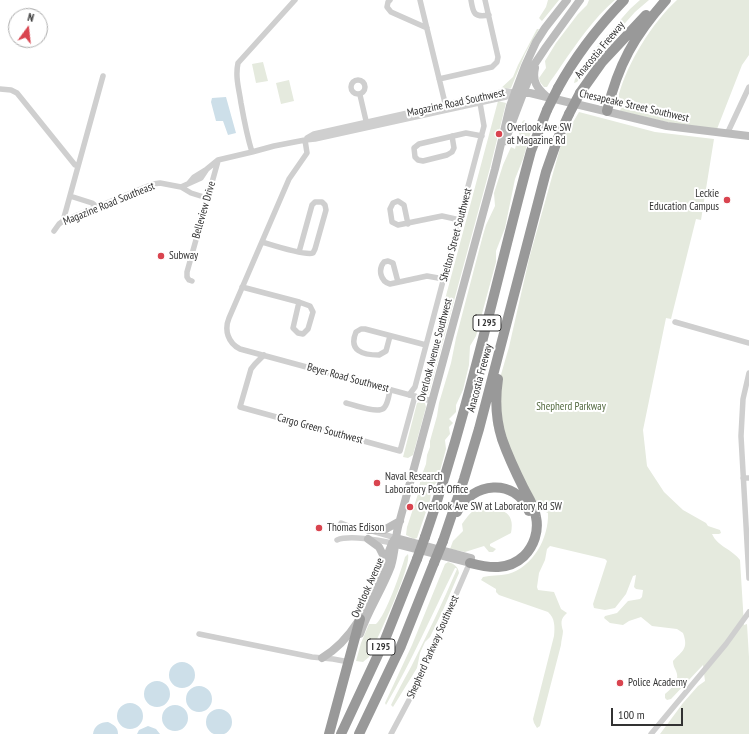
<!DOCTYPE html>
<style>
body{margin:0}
#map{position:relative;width:749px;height:734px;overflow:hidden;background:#fff;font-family:"PT Sans Narrow",sans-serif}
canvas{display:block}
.north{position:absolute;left:8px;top:8px;width:40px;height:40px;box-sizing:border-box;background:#fff;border:1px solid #adadad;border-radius:50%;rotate:15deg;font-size:11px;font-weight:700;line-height:16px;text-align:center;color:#323232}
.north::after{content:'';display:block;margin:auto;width:14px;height:18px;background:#d9444f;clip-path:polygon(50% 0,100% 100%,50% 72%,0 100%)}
.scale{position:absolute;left:611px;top:708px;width:72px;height:18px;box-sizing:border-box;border:2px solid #323232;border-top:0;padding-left:5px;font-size:12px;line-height:14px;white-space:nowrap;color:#323232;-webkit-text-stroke:3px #fff;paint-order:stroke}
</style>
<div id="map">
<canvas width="749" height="734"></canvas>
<div class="north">N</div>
<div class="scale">100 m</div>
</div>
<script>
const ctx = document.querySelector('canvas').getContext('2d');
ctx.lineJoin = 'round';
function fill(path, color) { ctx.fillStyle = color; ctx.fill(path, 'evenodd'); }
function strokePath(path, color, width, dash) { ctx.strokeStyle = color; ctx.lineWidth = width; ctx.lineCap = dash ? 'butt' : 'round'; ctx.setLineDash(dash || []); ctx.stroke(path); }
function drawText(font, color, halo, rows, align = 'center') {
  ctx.font = font + ' "PT Sans Narrow",sans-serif'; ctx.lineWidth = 4; ctx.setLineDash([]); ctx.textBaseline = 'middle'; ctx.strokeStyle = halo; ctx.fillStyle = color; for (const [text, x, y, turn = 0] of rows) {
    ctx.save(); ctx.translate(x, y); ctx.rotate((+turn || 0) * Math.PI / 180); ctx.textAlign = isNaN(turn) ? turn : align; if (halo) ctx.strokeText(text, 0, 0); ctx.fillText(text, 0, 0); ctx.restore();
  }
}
fill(new Path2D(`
 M548 0H559L542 21 539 18 546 7Z
 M589 0H615C593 19 577 43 561 66 557 73 551 79 547 87H544L540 82 539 78 546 68 545 61 556 43 578 14 587 5Z
 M640 0H649L635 12 609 41 599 48 598 54 577 82 574 83 575 79 599 44 630 9Z
 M677 0H749V55L742 65 717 129 688 127 620 111 623 102 619 97V94C628 62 652 23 677 0Z
 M537 29H539L525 54 511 88 499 90 513 77 518 65Z
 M263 62 268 81 256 83 252 64Z
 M289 80 294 101 281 104 276 83Z
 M498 101 506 103 490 168 429 393 427 395 420 393Z
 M579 112 655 132 714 139 701 220 696 219 671 319 666 318 643 430 647 466 664 492 683 510 706 523 708 526 720 530 721 533 719 534H712C718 547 732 549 740 560L744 625 747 624 749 657V734H660L683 703 698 686 705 681 703 665 671 699 667 700 665 698V694C670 690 679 681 677 674 676 669 673 667 673 661 682 651 689 649 683 633L677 629 652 626 641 617 629 621 623 625 610 623 604 618 605 616 617 613 628 601 640 599 642 597 643 590 636 589 634 587 636 575 633 576 626 594 615 608 605 610 594 608 593 604 607 561 605 559 550 546 547 549 545 560 539 573 537 587 538 590 554 592 561 609 567 613C560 619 561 623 563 631 563 635 561 641 561 645L540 726 537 728 534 723 533 719 554 636C555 627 555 618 548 612L499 595 496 592V589L481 580 483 577C491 575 499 576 508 574 533 567 549 538 548 513L531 505 493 425V402L509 347 529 259 562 141Z
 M524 120 531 125 532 128 523 159 515 179 505 228 496 251V262L476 336 470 346 469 365 463 390 456 405V412L449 419 453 423 449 427 450 434 445 440 446 449 437 482 432 487 430 500 417 538 414 539 406 535 407 527 418 494 421 477 426 464 427 455 430 447V441L437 416 439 403 451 363 456 338 483 235 486 225 495 206 494 193 503 165 511 147 515 149 522 122Z
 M420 402 425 403 426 407 413 455 408 458 403 457 417 403Z
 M481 508C499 508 516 510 511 533L490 544V546L496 549 493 552H489L484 546 465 552 450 549 453 541 463 531 462 524C468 516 471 510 481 508Z
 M408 554C412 567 376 641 369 657L363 662 356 661 361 643 369 624H376C386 615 401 571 405 557Z
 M448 562C454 564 458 566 459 573L443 610 430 637 425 642 420 653 417 668 393 707 391 705C397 692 404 680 411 667 427 635 443 602 457 569L456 568H455C432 614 412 661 386 705L385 703 412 645 445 564Z`), '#e5eade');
fill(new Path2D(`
 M226 97 236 133 228 135 223 121H216L211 102 212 98Z
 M169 675a13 13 0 1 1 26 0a13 13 0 1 1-26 0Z
 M144 694a13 13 0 1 1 26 0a13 13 0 1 1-26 0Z
 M186 699a13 13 0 1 1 26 0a13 13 0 1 1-26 0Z
 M117 716a13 13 0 1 1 26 0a13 13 0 1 1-26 0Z
 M162 718a13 13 0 1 1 26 0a13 13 0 1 1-26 0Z
 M206 722a13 13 0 1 1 26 0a13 13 0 1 1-26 0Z
 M108 722C114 725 118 727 118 734H93C94 726 100 722 108 722Z
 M148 726 156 729 160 734H137L139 730Z`), '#cddfe9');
strokePath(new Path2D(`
 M390 0 388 2 387 7 391 12 427 28
 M420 0 446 107
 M471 0C473 13 474 18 489 15
 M439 79 492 67 497 62 498 57 485 0
 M351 87a7 7 0 1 1 14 0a7 7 0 1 1-14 0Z
 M0 89 11 90 17 93 75 165 78 166
 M360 95 367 125
 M727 134 749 87
 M452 136 454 148 452 152 447 155 423 161 418 160 415 157 414 148 419 144 466 133 482 136
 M307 138 314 134 479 97 506 91 514 92
 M305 140 307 153 289 179 229 318C224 330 228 343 240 349L432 401
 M252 152C247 136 244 120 241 103 239 89 235 77 238 63L295 0
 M207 169 218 160 252 152 274 146 305 140 315 139 506 97 515 92
 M181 187 191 193 207 198
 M70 196 92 203 97 207
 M63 221 103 76
 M408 224 404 205 398 201 393 203 390 209 392 222 398 225 442 216 460 220
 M54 231 59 224 63 221 153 184 160 183 181 187 201 178 207 169 194 177 189 183
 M262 242C272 245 305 256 313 253L315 249 326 210 325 205 322 202H315L312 205 299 252
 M192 281 189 280 187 277V272L218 161
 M398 282 393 263 388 261 384 262C378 269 380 281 390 284L427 276 444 279
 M242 287 299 302
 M299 302 310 306 313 312 308 329 303 334 298 333 293 328Z
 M675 322 749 343
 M390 336 386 351 379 355C363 355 348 351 356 332L361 329H365L426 345
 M264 355 255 364 251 369 240 407 400 451 415 396
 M749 373 743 399 741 436 749 578
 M409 395 415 387 484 126 479 97
 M346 403C354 405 378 414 384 408 388 404 389 395 390 390
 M743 478H749
 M341 523 351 527 369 530 396 538
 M337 540C349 535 379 540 392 543
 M199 634 312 657 333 659 349 662
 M391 734 416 687 470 562
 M651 734 726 644 749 612`), '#cfcfcf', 5.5);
strokePath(new Path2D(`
 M535 68C532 81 537 88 546 96
 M515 92 530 93 667 126 749 136
 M505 141 534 65 546 47 580 0
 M369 530H384L400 521
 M396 538 471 558
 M368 539 379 547 386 561
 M392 543 470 563
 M360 634C368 610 382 590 391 566 395 553 395 540 398 527L495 169 510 106 525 66 536 42 545 28 567 0
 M322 658C352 640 369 606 381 574 385 563 388 551 394 540`), '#bcbcbc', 8);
strokePath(new Path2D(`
 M558 88C576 55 598 27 624 0
 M580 93 602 62 646 15
 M607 111C618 65 634 36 666 0
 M457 512C472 482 515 477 529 511
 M425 537C469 410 496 280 531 151L547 110
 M443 541 464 479 479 429 546 172 558 138 569 114
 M470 563C489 568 508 571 524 556 534 546 539 531 536 517 535 507 529 498 524 489 516 473 508 456 502 439 496 420 495 399 498 379
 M329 734 360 619
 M341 734 384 642 417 559
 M359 734 401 646 434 563`), '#999', 10);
strokePath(new Path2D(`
 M547 110 558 88
 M569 114 580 93
 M417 559 425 537
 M434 563 443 541`), '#999', 10);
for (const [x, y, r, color] of [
 [499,134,4,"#d9444f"],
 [727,200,4,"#d9444f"],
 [161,256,4,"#d9444f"],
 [377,483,4,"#d9444f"],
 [410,507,4,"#d9444f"],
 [319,528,4,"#d9444f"],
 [620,683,4,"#d9444f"]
]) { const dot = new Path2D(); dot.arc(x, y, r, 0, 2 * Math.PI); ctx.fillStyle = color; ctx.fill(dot); strokePath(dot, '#fff', 1.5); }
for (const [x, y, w] of [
 [487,323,28],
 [381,647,28]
]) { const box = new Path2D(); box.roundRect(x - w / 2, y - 8, w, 16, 3); ctx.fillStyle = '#fff'; ctx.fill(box); strokePath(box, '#323232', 1); }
drawText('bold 10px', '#323232', null, [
 ["I 295",487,323],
 ["I 295",381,647]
]);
drawText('11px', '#323232', '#fff', [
 ["Anacostia Freeway",600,50,-50],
 ["Magazine Road Southwest",456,103,-12],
 ["Chesapeake Street Southwest",634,106,13],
 ["Magazine Road Southeast",109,204,-22],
 ["Belleview Drive",204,210,-74],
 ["Shelton Street Southwest",456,235,-75],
 ["Overlook Avenue Southwest",435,350,-75],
 ["Beyer Road Southwest",348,378,15],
 ["Anacostia Freeway",480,378,-75],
 ["Cargo Green Southwest",320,429,15],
 ["Overlook Avenue",368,588,-66],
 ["Shepherd Parkway Southwest",433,647,-66]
]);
drawText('11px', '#323232', '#fff', [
 ["Overlook Ave SW",507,128],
 ["at Magazine Rd",507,141],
 ["Leckie",719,194,"right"],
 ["Education Campus",719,207,"right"],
 ["Subway",169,256],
 ["Naval Research",385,477],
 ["Laboratory Post Office",385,490],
 ["Overlook Ave SW at Laboratory Rd SW",418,507],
 ["Thomas Edison",327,528],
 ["Police Academy",628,683]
], 'left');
drawText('11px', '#556b42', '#fff', [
 ["Shepherd Parkway",571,407]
]);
</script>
